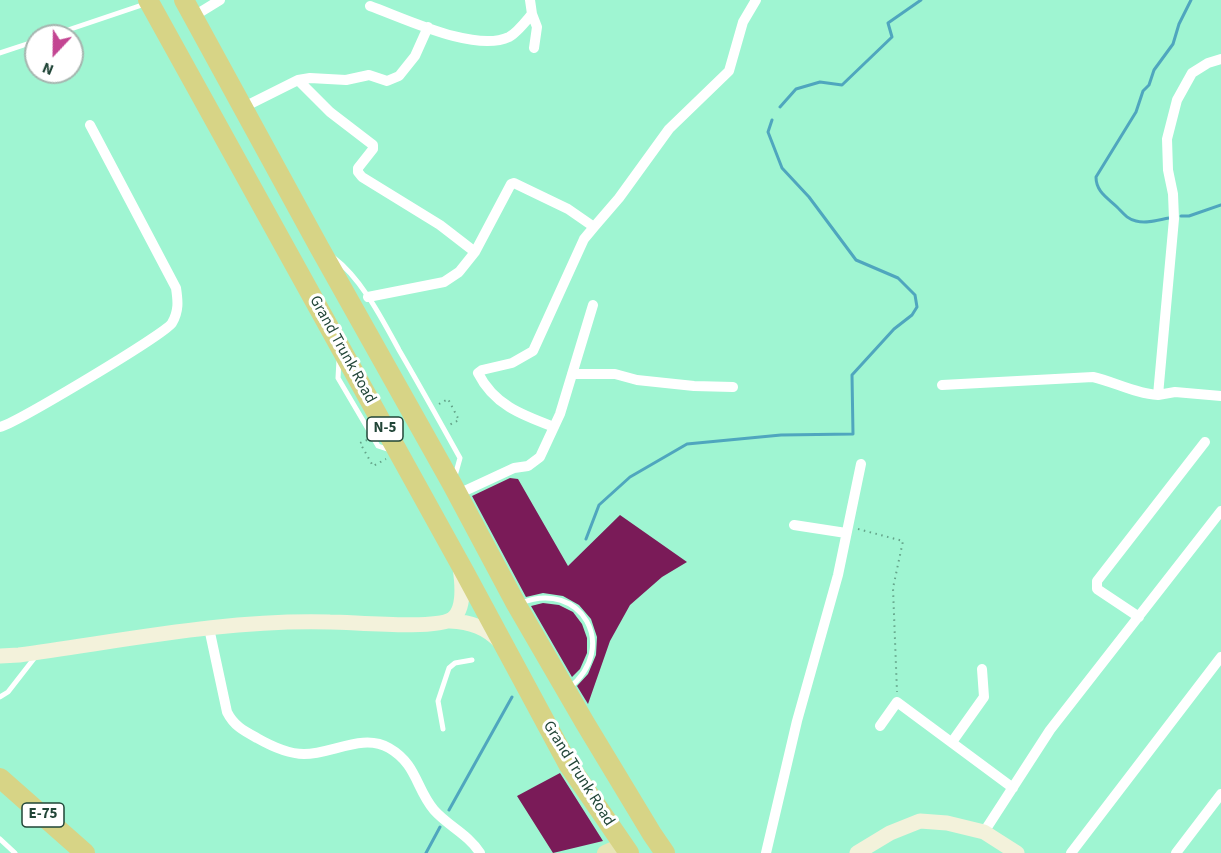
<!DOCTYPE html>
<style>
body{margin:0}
#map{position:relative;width:1221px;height:853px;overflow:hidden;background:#9ff5d2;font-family:"Source Sans 3",sans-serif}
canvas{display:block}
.north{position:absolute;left:24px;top:24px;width:60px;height:60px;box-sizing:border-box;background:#fff;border:2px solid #a6b5af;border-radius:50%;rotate:202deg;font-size:16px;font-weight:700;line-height:24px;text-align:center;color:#214537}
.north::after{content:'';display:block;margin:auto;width:21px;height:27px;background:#c34592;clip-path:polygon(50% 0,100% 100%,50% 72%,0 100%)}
</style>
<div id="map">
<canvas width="1221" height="853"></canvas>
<div class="north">N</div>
</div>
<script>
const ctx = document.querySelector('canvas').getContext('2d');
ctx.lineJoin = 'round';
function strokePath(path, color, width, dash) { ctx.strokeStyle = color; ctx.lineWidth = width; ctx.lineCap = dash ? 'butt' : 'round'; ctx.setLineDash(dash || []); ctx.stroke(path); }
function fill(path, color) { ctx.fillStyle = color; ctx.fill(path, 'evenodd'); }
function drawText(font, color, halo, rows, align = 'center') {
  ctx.font = font + ' "Source Sans 3",sans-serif'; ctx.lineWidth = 6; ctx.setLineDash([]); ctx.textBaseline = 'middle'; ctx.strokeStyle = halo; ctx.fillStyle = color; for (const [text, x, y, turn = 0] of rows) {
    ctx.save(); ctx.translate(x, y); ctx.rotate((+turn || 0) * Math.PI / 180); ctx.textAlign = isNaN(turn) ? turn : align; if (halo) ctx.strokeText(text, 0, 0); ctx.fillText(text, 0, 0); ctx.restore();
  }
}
strokePath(new Path2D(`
 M780 107 796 89 820 82 842 85 892 37 888 23 921 0
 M1181 216H1189L1221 205
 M1169 218C1158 220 1147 224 1136 221 1127 219 1123 213 1117 207 1108 198 1096 192 1096 177L1136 112 1143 91 1149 85 1154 70 1173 44 1179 24 1191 0
 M586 539 599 505 630 477 687 444 781 435 853 434 852 375 894 329 912 315 917 307 915 295 898 278 856 260 809 197 782 168 768 132 772 120
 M449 810 512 697
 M426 853 440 827`), '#4fa6be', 3);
fill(new Path2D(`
 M510 478 518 479 568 566 620 515 687 562 662 577 630 605 610 641 588 704 577 686 588 674 596 655 597 637 591 619 579 605 563 596 543 593 526 597 472 496Z
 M543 603 559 605 573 612 582 624 587 638V653L580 669 572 677 531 606Z
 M560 773 603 841 553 853 517 796Z`), '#7a1b58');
strokePath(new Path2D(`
 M439 404 448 399 459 420 449 425
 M367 440 360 443 373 466 386 459
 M858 529 903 541 893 588 897 692`), '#64a389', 2, [1.5, 4.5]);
strokePath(new Path2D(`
 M50 36 145 4
 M0 53 36 41
 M333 257C362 279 382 319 399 350 420 386 440 422 460 458L455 476
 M339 360 338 378 378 446 390 450
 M521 603C581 579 620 647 569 688
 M0 697 8 692 36 656
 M443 729 438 701 449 668 455 663 472 660
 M0 839 15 853`), '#fff', 5);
strokePath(new Path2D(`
 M530 0 532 14 537 27 534 48
 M370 6C404 18 475 53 509 37 517 33 526 21 532 14
 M194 16 220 0
 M1221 59 1208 63 1192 73 1177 100 1167 139 1168 170 1173 194 1174 219 1158 395 1175 392 1221 396
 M298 80 330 112 373 145V149L358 168V172L362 177 440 225 475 252
 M244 107 298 80 310 78 346 80 369 75 387 81 399 76 415 56 428 27
 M368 297 444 282 459 272 475 252 511 184 514 183 568 209 594 227 619 198 669 129 729 71 743 22 756 0
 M572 374H615L637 380 694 386 733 387
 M942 385 1093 377C1115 382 1136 394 1158 395
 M0 427C16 423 167 333 172 323 179 311 178 301 176 288L90 125
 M554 427C522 415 494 405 478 373L482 370 512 363 533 351 584 239 594 227
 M458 494 514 468 528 466 540 457 560 414 593 305
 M794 525 846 533
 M1139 617 1097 589V581L1205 442
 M209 628 227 712C234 726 244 731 257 738 271 746 288 754 304 754 332 754 363 733 389 748 417 764 416 789 434 810 448 826 468 834 480 853
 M880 726 897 702 1013 788
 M952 742 984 697 982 669
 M984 832 1050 730 1221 511
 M766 853 797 721 838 575 861 464
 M1071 853 1221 657
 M1176 853 1221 794`), '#fff', 10);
strokePath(new Path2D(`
 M450 621C470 622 486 627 500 642
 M0 656 19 655C122 641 226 619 330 622 354 622 435 630 452 619 466 609 462 581 460 567
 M857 853 890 833 920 821 947 823 984 832 1017 853`), '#f3f2db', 15);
strokePath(new Path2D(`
 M605 853 623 845`), '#e7e5b6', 16);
strokePath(new Path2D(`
 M148 0 464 571 568 764 629 853
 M184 0 319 247 452 484 516 604 585 723 652 834 665 853
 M0 778 85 853`), '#d7d486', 20);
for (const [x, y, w] of [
 [385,429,36],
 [43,815,42]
]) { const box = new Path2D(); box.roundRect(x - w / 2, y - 12, w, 24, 4.5); ctx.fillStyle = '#fff'; ctx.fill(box); strokePath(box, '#214537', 1.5); }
drawText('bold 15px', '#214537', null, [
 ["N-5",385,429],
 ["E-75",43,815]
]);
drawText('16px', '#214537', '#fff', [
 ["Grand Trunk Road",342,350,61],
 ["Grand Trunk Road",578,774,58]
]);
</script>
